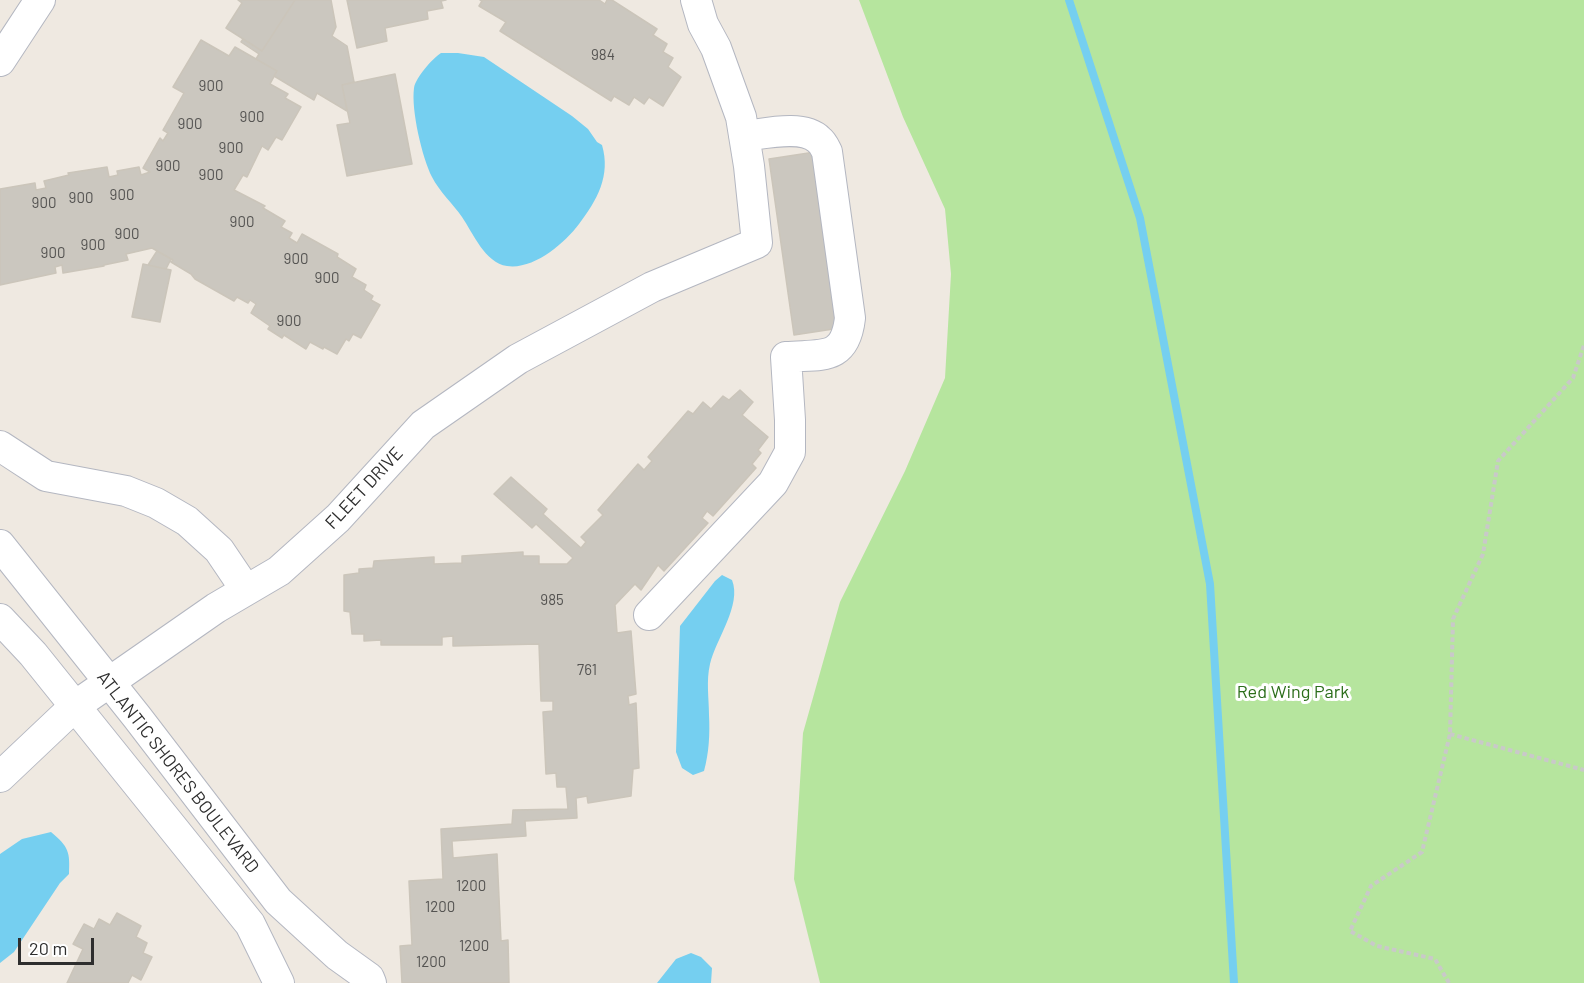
<!DOCTYPE html>
<style>
body{margin:0}
#map{position:relative;width:1584px;height:983px;overflow:hidden;background:#efe9e1;font-family:Barlow,sans-serif}
canvas{display:block}
.scale{position:absolute;left:18px;top:938px;width:76px;height:27px;box-sizing:border-box;border:3px solid #2e2e2e;border-top:0;padding-left:8px;font-size:18px;line-height:21px;white-space:nowrap;color:#2e2e2e;-webkit-text-stroke:4px #fff;paint-order:stroke}
</style>
<div id="map">
<canvas width="1584" height="983"></canvas>
<div class="scale">20 m</div>
</div>
<script>
const ctx = document.querySelector('canvas').getContext('2d');
ctx.lineJoin = 'round';
function fill(path, color) { ctx.fillStyle = color; ctx.fill(path, 'evenodd'); }
function strokePath(path, color, width, dash) { ctx.strokeStyle = color; ctx.lineWidth = width; ctx.lineCap = dash ? 'butt' : 'round'; ctx.setLineDash(dash || []); ctx.stroke(path); }
function drawText(font, color, halo, rows, align = 'center') {
  ctx.font = font + ' Barlow,sans-serif'; ctx.lineWidth = 6; ctx.setLineDash([]); ctx.textBaseline = 'middle'; ctx.strokeStyle = halo; ctx.fillStyle = color; for (const [text, x, y, turn = 0] of rows) {
    ctx.save(); ctx.translate(x, y); ctx.rotate((+turn || 0) * Math.PI / 180); ctx.textAlign = isNaN(turn) ? turn : align; if (halo) ctx.strokeText(text, 0, 0); ctx.fillText(text, 0, 0); ctx.restore();
  }
}
fill(new Path2D(`
 M859 0H1584V983H820L794 879 803 733 840 602 905 471 945 378 951 274 945 209 903 117Z`), '#b6e59e');
fill(new Path2D(`
 M441 53H458L484 57 572 116 588 129 597 142 602 145C611 176 597 200 579 224 564 244 533 270 507 266 485 263 473 233 462 217 453 204 439 191 432 177 422 157 411 110 414 88 416 77 432 59 441 53Z
 M722 575 732 580C742 605 716 639 710 664 706 681 709 698 709 715 710 734 709 753 704 771L693 775 682 768 676 752 680 626 715 581Z
 M51 832C69 847 70 852 69 874L60 883 14 952 0 963V854L22 839Z
 M691 953 701 957 712 968 711 983H657L676 959Z`), '#75cff0');
strokePath(new Path2D(`
 M1069 0 1140 218 1210 584 1234 983`), '#75cff0', 8);
const building = new Path2D(`
 M238 0H295L262 51 226 28 242 3Z
 M295 0H331L336 27 332 36 347 46 354 82 342 85 347 111 317 93 314 100 274 76 277 71 256 59 259 54 241 42 243 39 262 51Z
 M347 0H446L441 1 443 8 427 11 428 19 385 28 387 41 357 48Z
 M480 0H599L605 4 607 0H612L657 29 653 35 667 44 663 52 673 58 668 67 681 77 663 106 649 97 644 104 634 97 629 105 614 96 611 101 500 31 506 22 479 6 482 1Z
 M201 40 229 56 235 47 277 71 270 84 288 94 285 98 301 107 282 140 276 137 268 150 262 146 247 177 243 175 234 190 265 206 263 208 285 221 281 227 292 233 289 238 297 243 302 234 338 254 337 257 356 269 352 277 366 285 364 290 373 296 371 300 380 305 361 338 353 334 349 341 346 339 337 354 324 347 323 349 310 342 306 349 284 335 282 338 268 329 270 326 251 313 256 304 250 300 248 303 237 297 234 301 195 279 191 274 171 262 173 260 152 248 126 254 128 260 104 265V266L63 273 62 265 55 267 56 273 0 285V189L35 183 36 190 46 188 44 181 69 175 68 173 107 167 109 177 118 175 117 171 139 167 141 175 150 172 143 168 160 138 163 141 168 133 163 130 184 93 173 87Z
 M395 74 412 164 347 176 337 125 350 123 342 85Z
 M815 152 840 328 794 335 769 159Z
 M157 251 171 259 166 269 148 265Z
 M143 264 171 270 160 322 132 317Z
 M740 390 753 402 742 415 768 437 758 450 761 453 752 464 756 468 713 516 707 511 702 518 708 523 664 571 658 565 641 590 635 584 615 605 617 633 631 631 636 694 628 696 629 705 636 703 639 768 633 769 631 796 588 803 587 796 576 798 577 818 525 821 526 836 452 841 453 858 497 854 501 941 508 940 509 983H402L400 946 412 945 409 881 443 879 441 829 512 824 513 810 568 809 566 787H557L556 773 546 774 543 712 553 711V701H541L539 644 453 646V636L442 637V645H381V640L364 641V634H352L350 612 344 611V575L359 573V569L373 568 374 561 434 557V564L462 563V556L523 552V556H539V564H567L573 558 536 524 532 528 494 494 511 477 547 509 543 514 581 548 586 542 581 537 603 515 598 510 638 464 644 470 652 461 648 457 688 411 693 414 703 402 711 409 723 396 729 400Z
 M117 913 141 926 136 937 147 943 143 953 152 957 141 980 132 975 128 983H67L83 949 73 944 84 924 94 929 99 919 110 925Z`);
fill(building, '#cbc7bf');
strokePath(building, '#cbc5ba', 1.5);
const minor = new Path2D(`
 M0 61 40 0
 M0 446 46 476 126 491 156 503 187 521 219 550 246 590
 M0 545 137 717 278 901 337 955 369 978 371 983
 M649 615 773 483 790 452V420L786 357C821 354 845 362 850 318L827 152C825 148 823 143 819 140 803 124 764 134 744 136
 M0 619 33 654 250 924 279 983
 M0 777 75 706 216 608 279 571 338 518 423 425 518 359 652 287 757 243 749 166 741 117 716 48 703 24 696 0`);
strokePath(minor, '#b4b7c1', 32);
strokePath(new Path2D(`
 M1450 734 1584 770
 M1449 983 1435 959 1377 946 1350 931 1371 886 1422 852 1450 734 1453 619 1483 554 1498 461 1573 378 1584 345`), '#c9c9c9', 4, [4.5, 3]);
strokePath(minor, '#fff', 30);
drawText('15px', '#555452', null, [
 ["984",603,55],
 ["900",211,86],
 ["900",252,117],
 ["900",190,124],
 ["900",231,148],
 ["900",168,166],
 ["900",211,175],
 ["900",122,195],
 ["900",81,198],
 ["900",44,203],
 ["900",242,222],
 ["900",127,234],
 ["900",93,245],
 ["900",53,253],
 ["900",296,259],
 ["900",327,278],
 ["900",289,321],
 ["985",552,600],
 ["761",587,670],
 ["1200",471,886],
 ["1200",440,907],
 ["1200",474,946],
 ["1200",431,962]
]);
drawText('18px', '#2e2e2e', '#fff', [
 ["FLEET DRIVE",364,488,-47],
 ["ATLANTIC SHORES BOULEVARD",178,772,52]
]);
drawText('18px', '#2c6e1b', '#fff', [
 ["Red Wing Park",1293,692]
]);
</script>
